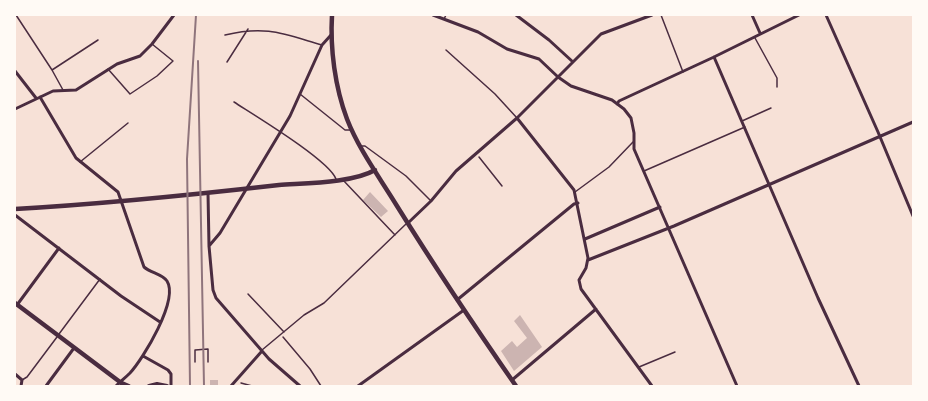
<!DOCTYPE html>
<style>
body{margin:0}
#map{position:relative;width:928px;height:401px;overflow:hidden;background:#f7e1d7;font-family:Manrope,sans-serif}
canvas{display:block}
.frame{position:absolute;inset:0;border:16px solid #fffaf5;pointer-events:none}
</style>
<div id="map">
<canvas width="928" height="401"></canvas>
<div class="frame"></div>
</div>
<script>
const ctx = document.querySelector('canvas').getContext('2d');
ctx.lineJoin = 'round';
function fill(path, color) { ctx.fillStyle = color; ctx.fill(path, 'evenodd'); }
function strokePath(path, color, width, dash) { ctx.strokeStyle = color; ctx.lineWidth = width; ctx.lineCap = dash ? 'butt' : 'round'; ctx.setLineDash(dash || []); ctx.stroke(path); }
fill(new Path2D(`
 M370 192 388 211 381 217 363 200Z
 M520 315 542 347 514 371 501 351 512 341 517 347 527 338 514 321Z
 M210 380H218V386H210Z`), '#ccb4b1');
strokePath(new Path2D(`
 M479 157 502 186
 M283 337 310 369 321 386
 M195 362V350L208 349V362
 M241 383 252 386`), '#4a2c40', 1.5);
strokePath(new Path2D(`
 M16 15 52 70 63 90
 M661 15 683 72
 M444 19 446 15
 M225 35C266 25 284 34 322 45
 M755 38 777 78V87
 M446 50 495 94 517 118
 M227 62 248 29
 M108 69 130 94 157 76 173 61 152 44
 M52 70 98 40
 M300 94 345 130H350
 M234 102C254 115 329 160 336 179
 M742 121 771 108
 M362 146H365L406 176 430 200
 M80 162 128 123
 M644 171 745 127
 M343 180 395 235
 M575 192 609 167 633 142
 M248 294 284 332
 M59 334 100 279
 M262 350 304 315 324 303 406 224
 M639 367 675 352
 M22 380 27 377 57 337`), '#4a2c40', 1.5);
strokePath(new Path2D(`
 M433 15 478 32 507 49 539 59 558 77 571 86 612 100 624 109 631 118 634 133V149L737 386
 M516 15 549 40 573 62
 M752 15 760 33
 M826 15 878 132 913 216
 M714 57 818 298 859 386
 M15 71 36 98
 M40 97 76 158 118 192 144 267C151 273 162 274 167 281 179 300 143 359 130 373 125 378 120 382 116 386
 M617 104 619 101 714 57 799 15
 M15 109 53 91 76 90 117 64 140 56 152 44 174 15
 M517 118 574 190 588 258 586 268 579 280 581 289 652 386
 M208 193 209 246 213 290 216 298 269 359 300 386
 M15 215 121 296 160 322
 M408 223 431 201 456 171 517 118 601 34 652 15
 M585 239 660 207
 M209 246 220 233 290 116 322 45 331 35
 M588 260 674 226 913 122
 M457 300 574 204 578 203
 M17 305 59 248
 M143 356 168 370 171 374V386
 M15 374 22 380 21 386
 M512 380 596 309
 M46 386 74 348
 M231 386 262 351
 M358 386 464 310`), '#4a2c40', 3);
strokePath(new Path2D(`
 M124 386 120 382 129 386
 M149 386 157 384 167 386`), '#4a2c40', 4);
strokePath(new Path2D(`
 M332 15C330 49 335 87 347 119 359 150 380 178 397 206 435 267 475 327 516 386
 M15 209C103 204 191 195 279 185 305 183 353 183 375 170
 M15 303 120 382`), '#4a2c40', 4.5);
strokePath(new Path2D(`
 M198 61 204 386
 M190 386 187 159 196 15`), '#8f747c', 2);
</script>
